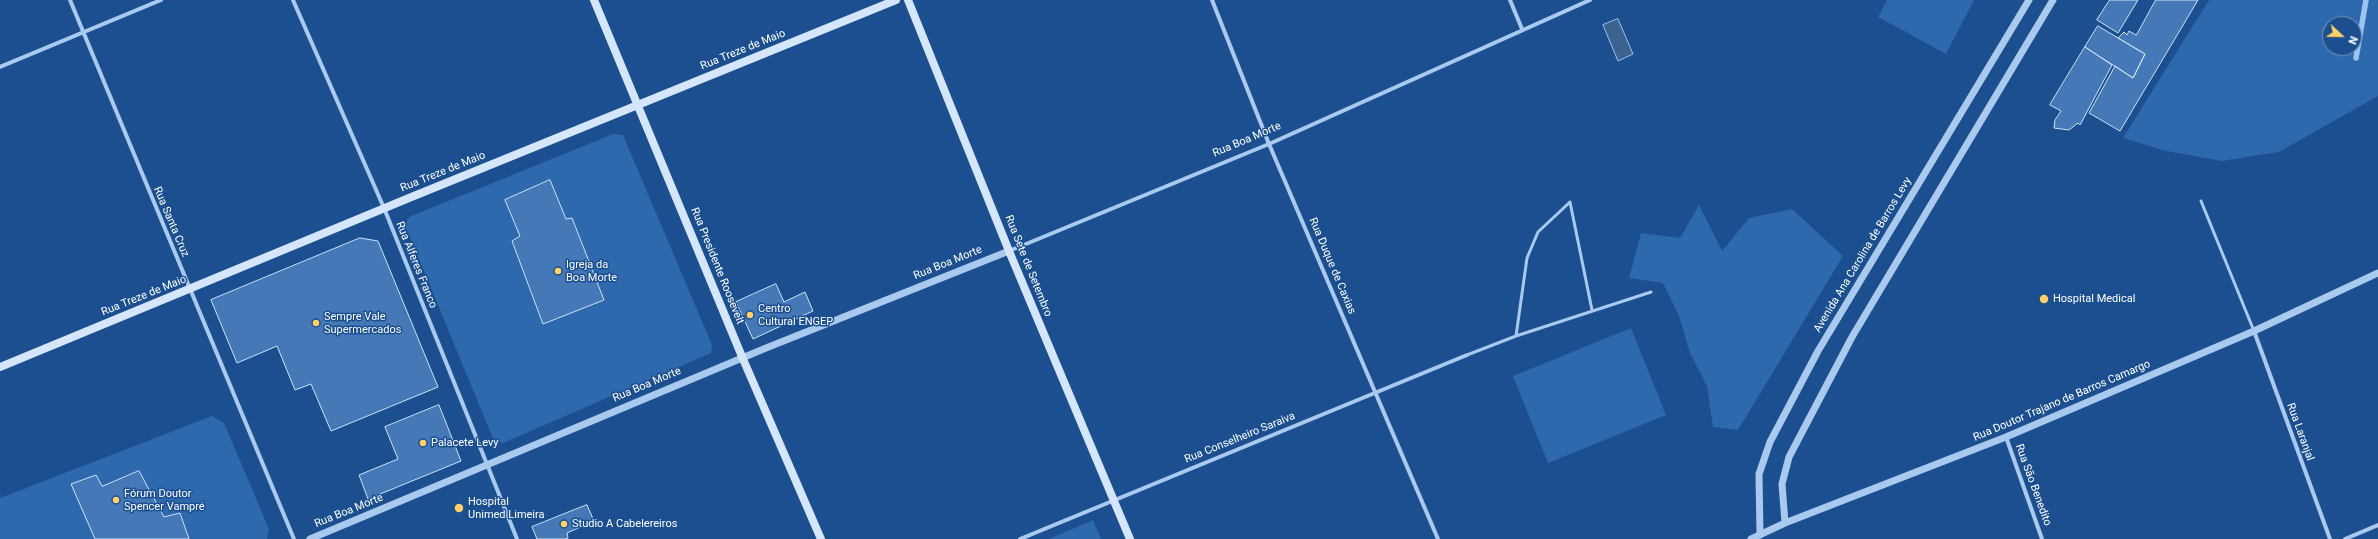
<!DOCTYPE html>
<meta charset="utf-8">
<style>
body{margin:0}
#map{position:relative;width:2378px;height:539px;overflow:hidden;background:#1b4f8f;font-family:Roboto,sans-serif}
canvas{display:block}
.north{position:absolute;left:2322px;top:16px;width:40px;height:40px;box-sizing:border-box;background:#1b4f8f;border:1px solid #7695bc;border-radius:50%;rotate:112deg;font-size:11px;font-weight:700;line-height:16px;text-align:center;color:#fff}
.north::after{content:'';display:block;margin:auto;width:14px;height:18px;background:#ffd166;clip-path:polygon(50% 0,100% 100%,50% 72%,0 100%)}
</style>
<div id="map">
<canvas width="2378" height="539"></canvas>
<div class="north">N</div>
</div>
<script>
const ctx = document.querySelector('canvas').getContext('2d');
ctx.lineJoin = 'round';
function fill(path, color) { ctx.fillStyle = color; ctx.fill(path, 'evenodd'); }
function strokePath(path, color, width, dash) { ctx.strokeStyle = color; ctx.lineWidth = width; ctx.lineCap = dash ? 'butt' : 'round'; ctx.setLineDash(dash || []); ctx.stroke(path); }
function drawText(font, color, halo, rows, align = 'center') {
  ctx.font = font + ' Roboto,sans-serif'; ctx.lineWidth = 3; ctx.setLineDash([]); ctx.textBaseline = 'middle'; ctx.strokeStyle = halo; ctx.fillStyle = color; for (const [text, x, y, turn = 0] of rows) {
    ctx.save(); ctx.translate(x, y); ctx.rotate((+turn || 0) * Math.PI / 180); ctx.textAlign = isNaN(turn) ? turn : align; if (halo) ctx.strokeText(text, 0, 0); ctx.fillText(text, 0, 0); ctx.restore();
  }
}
fill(new Path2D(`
 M1887 0H1974L1946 54 1878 17Z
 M2209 0H2378V96L2279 152 2222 161 2166 151 2123 138ZM2330 24H2354V48H2330Z
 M613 134 623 135 712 345 711 353 503 443 494 441 405 225 409 217Z
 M1699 205 1722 251 1749 218 1792 209 1843 256 1738 430 1713 427 1707 386 1690 353 1679 316 1663 283 1629 278 1641 233 1680 238Z
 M1631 328 1666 415 1548 463 1513 376Z
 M212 416 224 423 269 529 267 539H0V498Z
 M1093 520 1101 539H1049Z`), '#2e69ad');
const water = new Path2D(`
 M1618 19 1633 54 1618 61 1603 25Z`);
fill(water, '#3c6290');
strokePath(water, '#9cc4f0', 1);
strokePath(new Path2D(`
 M2356 58 2366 0`), '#9cc4f0', 5.5);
const building = new Path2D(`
 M2110 0H2138L2118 33 2097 20Z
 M2156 0H2198L2120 131 2089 113 2115 66 2133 78 2145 54 2118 38 2124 32 2127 35 2129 31 2136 35Z
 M2098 26 2145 54 2133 78 2085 47Z
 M2085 47 2112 65 2080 125 2078 123 2069 130 2054 128 2055 120 2061 111 2050 105Z
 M550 180 566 219 572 218 604 300 543 324 512 241 520 236 505 200Z
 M360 238 378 241 438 387 331 431 311 384 295 390 277 346 237 363 211 300Z
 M776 284 784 302 805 292 813 311 753 339 736 302Z
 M439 405 461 461 368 499 359 475 398 459 385 427Z
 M139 471 164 517 180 513 189 539H95L71 484 96 475 102 486Z
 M587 505 594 521 567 533 568 538 565 539H537L532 527Z`);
fill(building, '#4478b7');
strokePath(building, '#cfe3fa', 1);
strokePath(new Path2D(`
 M2201 201 2254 331
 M1570 202 1592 310
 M1516 336 1527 258 1538 232 1570 202
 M1467 355 1516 336 1651 292`), '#a9c9ee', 3);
strokePath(new Path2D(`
 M70 0 294 539
 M293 0 384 208 517 539
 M1212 0 1269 144 1438 539
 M1510 0 1522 29
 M0 67 161 0
 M1009 251 1269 144 1590 0
 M2254 331 2330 539
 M2006 437 2042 539
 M1020 539 1467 355
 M2345 539 2378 525`), '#a9c9ee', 4);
strokePath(new Path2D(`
 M1785 523 1782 484 1789 457 1852 337 2053 0
 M1760 535 1759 474 1770 442 1818 351 2029 0
 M310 539 766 348 1009 251
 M1751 539 1785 523 2006 437 2254 331 2378 273`), '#a9c9ee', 7);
strokePath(new Path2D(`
 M594 0 743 359 821 539
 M908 0 1009 251 1130 539
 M0 367 409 198 896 0`), '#d6e6fa', 8);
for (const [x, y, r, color] of [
 [558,271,4,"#ffd166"],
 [2044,299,5,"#ffd166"],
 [750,315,4,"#ffd166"],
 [316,323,4,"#ffd166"],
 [423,443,4,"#ffd166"],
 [116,500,4,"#ffd166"],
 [459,508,5,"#ffd166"],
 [564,524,4,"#ffd166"]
]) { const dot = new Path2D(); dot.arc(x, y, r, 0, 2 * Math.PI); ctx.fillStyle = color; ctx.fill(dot); strokePath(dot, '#1b4f8f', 1.5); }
drawText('11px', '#fff', '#1b4f8f', [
 ["Rua Treze de Maio",743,50,-22],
 ["Rua Boa Morte",1247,140,-23],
 ["Rua Treze de Maio",443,172,-22],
 ["Rua Santa Cruz",171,222,67],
 ["Avenida Ana Carolina de Barros Levy",1863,255,-59],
 ["Rua Boa Morte",948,263,-22],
 ["Rua Alferes Franco",416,265,68],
 ["Rua Presidente Roosevelt",717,266,68],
 ["Rua Sete de Setembro",1028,266,68],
 ["Rua Duque de Caxias",1332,266,67],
 ["Rua Treze de Maio",144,296,-22],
 ["Rua Boa Morte",647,385,-23],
 ["Rua Doutor Trajano de Barros Camargo",2062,401,-23],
 ["Rua Laranjal",2300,432,70],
 ["Rua Conselheiro Saraiva",1240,438,-22],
 ["Rua São Benedito",2033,485,70],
 ["Rua Boa Morte",349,511,-22]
]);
drawText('11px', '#fff', '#1b4f8f', [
 ["Igreja da",566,265],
 ["Boa Morte",566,278],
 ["Hospital Medical",2053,299],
 ["Centro",758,309],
 ["Cultural ENGEP",758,322],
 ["Sempre Vale",324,317],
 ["Supermercados",324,330],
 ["Palacete Levy",431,443],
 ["Fórum Doutor",124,494],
 ["Spencer Vampré",124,507],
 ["Hospital",468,502],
 ["Unimed Limeira",468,515],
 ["Studio A Cabelereiros",572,524]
], 'left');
</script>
